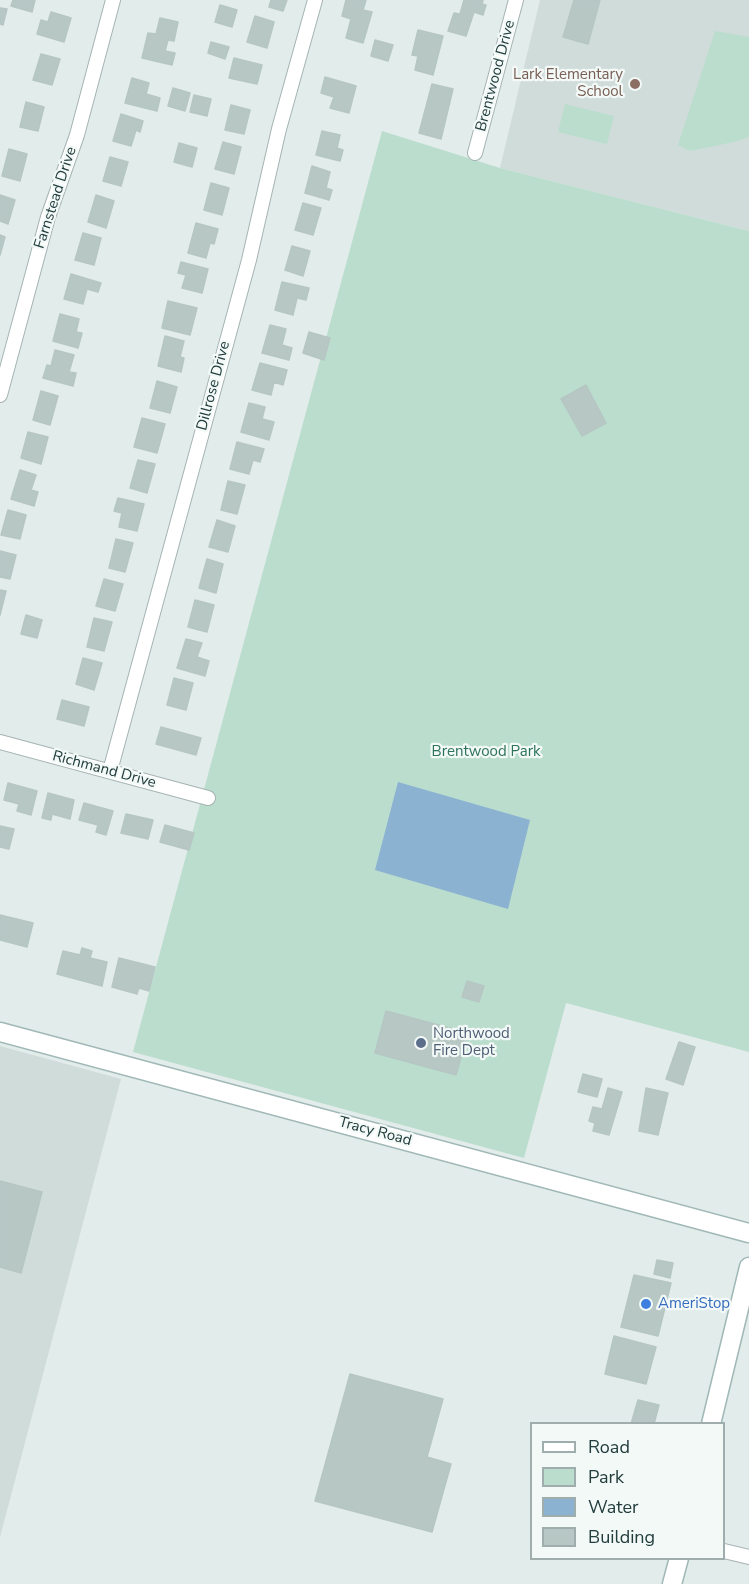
<!DOCTYPE html>
<style>
body{margin:0}
#map{position:relative;width:749px;height:1584px;overflow:hidden;background:#e2ecea;font-family:"Nunito Sans",sans-serif}
canvas{display:block}
.legend{position:absolute;left:530px;top:1422px;width:195px;height:138px;box-sizing:border-box;background:#f3f9f7;border:2px solid #9faead;margin:0;padding:8px 10px;list-style:none;font-size:18px;color:#223d3d}
.legend li{display:flex;align-items:center;gap:12px;height:30px}
.legend b{width:30px;border:2px solid #9faead}
</style>
<div id="map">
<canvas width="749" height="1584"></canvas>
<ul class="legend">
<li><b style="height:8px;background:#fff"></b>Road</li>
<li><b style="height:16px;background:#bbddce"></b>Park</li>
<li><b style="height:16px;background:#8bb2d1"></b>Water</li>
<li><b style="height:16px;background:#b7c7c4"></b>Building</li>
</ul>
</div>
<script>
const ctx = document.querySelector('canvas').getContext('2d');
ctx.lineJoin = 'round';
function fill(path, color) { ctx.fillStyle = color; ctx.fill(path, 'evenodd'); }
function strokePath(path, color, width, dash) { ctx.strokeStyle = color; ctx.lineWidth = width; ctx.lineCap = dash ? 'butt' : 'round'; ctx.setLineDash(dash || []); ctx.stroke(path); }
function drawText(font, color, halo, rows, align = 'center') {
  ctx.font = font + ' "Nunito Sans",sans-serif'; ctx.lineWidth = 4.5; ctx.setLineDash([]); ctx.textBaseline = 'middle'; ctx.strokeStyle = halo; ctx.fillStyle = color; for (const [text, x, y, turn = 0] of rows) {
    ctx.save(); ctx.translate(x, y); ctx.rotate((+turn || 0) * Math.PI / 180); ctx.textAlign = isNaN(turn) ? turn : align; if (halo) ctx.strokeText(text, 0, 0); ctx.fillText(text, 0, 0); ctx.restore();
  }
}
fill(new Path2D(`
 M540 0H749V231L500 168Z
 M0 1046 121 1079 0 1537Z`), '#d0dcda');
fill(new Path2D(`
 M715 31 749 37V137L734 142 690 151 678 145Z
 M565 104 614 116 607 144 558 132Z
 M382 131 500 168 749 231V1052L566 1003 524 1158 133 1052Z`), '#bbddce');
fill(new Path2D(`
 M398 782 530 820 508 909 375 870Z`), '#8bb2d1');
const building = new Path2D(`
 M13 0H35L32 12 11 6Z
 M271 0H287L283 11 269 7Z
 M346 0H366L363 10 372 12 363 43 346 38 351 19 342 16Z
 M464 0H483L482 4 486 5 483 15 474 12 466 36 448 31 454 13 460 14Z
 M574 0H600L588 44 563 37Z
 M220 5 237 10 232 27 215 22Z
 M0 8 7 9 3 25 0 24Z
 M51 12 71 18 64 42 37 34 41 20 48 22Z
 M255 16 274 22 267 48 247 42Z
 M160 18 178 22 174 41 168 40 165 51 175 53 172 65 142 58 148 33 156 34Z
 M418 30 443 36 433 75 415 70 418 56 412 55Z
 M375 40 393 45 388 61 371 56Z
 M211 42 229 47 225 59 208 53Z
 M41 54 60 59 52 85 33 80Z
 M234 58 262 65 257 84 229 78Z
 M325 77 356 86 349 113 330 108 334 97 321 93Z
 M132 78 149 83 146 94 160 98 157 111 125 103Z
 M432 84 453 89 441 139 419 133Z
 M173 88 190 93 185 111 168 106Z
 M194 95 211 99 207 116 190 112Z
 M26 102 44 107 38 131 20 127Z
 M231 105 250 110 244 134 225 130Z
 M121 114 143 121 140 132 136 130 131 146 113 141Z
 M322 131 340 135 337 148 343 150 340 161 316 155Z
 M223 142 241 147 234 174 215 169Z
 M179 143 197 148 192 167 174 162Z
 M9 149 27 154 20 181 2 176Z
 M110 157 128 162 121 186 103 181Z
 M312 166 330 172 326 188 332 190 329 200 305 193Z
 M211 183 229 188 222 215 204 210Z
 M0 195 15 200 8 224 0 221Z
 M96 195 114 201 106 228 88 222Z
 M303 203 321 208 313 235 295 230Z
 M196 223 218 229 214 244 210 243 206 258 188 253Z
 M83 233 101 238 94 265 75 260Z
 M0 235 5 237 0 255Z
 M292 246 310 251 303 276 285 270Z
 M181 262 208 269 202 293 182 288 186 275 178 273Z
 M71 274 101 283 98 292 87 289 83 304 64 299Z
 M282 282 309 288 306 300 297 298 293 315 275 310Z
 M168 301 197 308 190 335 162 328Z
 M60 314 79 319 76 332 82 333 78 348 53 341Z
 M270 325 286 329 282 345 292 348 289 360 262 353Z
 M309 332 330 338 324 360 303 353Z
 M165 336 184 341 180 357 184 358 181 372 158 366Z
 M55 350 74 355 69 372 76 373 73 386 43 378 47 365 51 366Z
 M260 363 287 370 283 385 274 382 271 395 252 390Z
 M157 381 177 387 170 413 150 408Z
 M586 385 606 423 582 436 561 399Z
 M41 391 58 396 50 425 33 420Z
 M249 403 265 407 262 419 274 422 269 440 241 432Z
 M142 418 165 424 157 453 134 447Z
 M28 432 48 437 41 464 21 458Z
 M237 442 264 449 260 462 253 460 249 474 230 469Z
 M138 460 155 464 147 493 130 488Z
 M20 470 36 475 31 490 38 492 34 506 11 499Z
 M228 481 245 485 237 514 221 510Z
 M118 498 144 504 137 531 119 527 122 513 114 511Z
 M8 510 26 515 20 539 1 535Z
 M217 520 235 526 228 552 209 547Z
 M116 539 133 543 125 572 109 568Z
 M0 551 16 555 10 579 0 577Z
 M207 559 223 564 216 593 199 588Z
 M104 579 123 584 115 611 96 606Z
 M0 590 6 591 0 615Z
 M195 600 214 605 207 632 188 627Z
 M26 615 42 620 37 638 21 634Z
 M94 618 112 622 104 651 87 647Z
 M186 639 202 643 197 657 209 661 205 676 177 668Z
 M83 658 102 663 94 690 76 684Z
 M174 678 193 683 186 710 167 705Z
 M62 700 89 707 84 726 57 719Z
 M161 727 201 738 196 755 156 744Z
 M8 783 37 791 31 815 17 811 19 804 4 800Z
 M48 793 74 800 70 819 52 814 51 820 42 818Z
 M84 803 113 811 106 835 96 832 98 825 79 820Z
 M126 814 153 820 148 839 121 833Z
 M165 825 194 833 189 850 160 842Z
 M0 826 14 829 9 849 0 847Z
 M0 915 33 923 27 947 0 940Z
 M82 948 92 951 90 958 107 962 102 986 57 974 63 951 80 955Z
 M119 958 155 967 149 991 139 988 137 994 112 987Z
 M467 981 484 986 479 1002 462 997Z
 M386 1011 468 1033 456 1075 375 1053Z
 M679 1042 695 1047 683 1085 666 1079Z
 M583 1074 602 1079 597 1097 578 1092Z
 M608 1088 622 1092 609 1135 593 1131 595 1123 589 1121 593 1107 602 1109Z
 M646 1088 668 1093 658 1135 639 1131Z
 M0 1181 42 1192 21 1273 0 1267Z
 M657 1260 673 1263 670 1278 654 1274Z
 M634 1275 671 1283 658 1336 621 1327Z
 M614 1336 656 1347 646 1384 605 1374Z
 M350 1374 443 1399 427 1457 451 1464 432 1532 315 1501Z
 M638 1400 659 1405 654 1424H631Z`);
fill(building, '#b7c7c4');
strokePath(building, '#b5c6c3', 1.5);
const street = new Path2D(`
 M475 153 516 0
 M0 395 48 217 77 135 113 0
 M0 742 208 798
 M110 771 249 260 279 129 315 0
 M724 1551 749 1557`);
const secondary = new Path2D(`
 M0 1032 749 1233
 M711 1424 749 1267
 M672 1584 679 1558`);
strokePath(street, '#a5b4b3', 16);
strokePath(secondary, '#a0b8b6', 21);
strokePath(street, '#fff', 14);
strokePath(secondary, '#fff', 18);
for (const [x, y, r, color] of [
 [635,84,6,"#8d6e63"],
 [421,1043,6,"#5c6f8a"],
 [646,1304,6,"#3f7fe0"]
]) { const dot = new Path2D(); dot.arc(x, y, r, 0, 2 * Math.PI); ctx.fillStyle = color; ctx.fill(dot); strokePath(dot, '#f3f9f7', 2); }
drawText('15px', '#785e54', '#f3f9f7', [
 ["Lark Elementary",623,75],
 ["School",623,92]
], 'right');
drawText('15px', '#223d3d', '#f3f9f7', [
 ["Brentwood Drive",496,76,-75],
 ["Farnstead Drive",56,198,-72],
 ["Dillrose Drive",214,386,-75],
 ["Richmand Drive",104,770,15],
 ["Tracy Road",375,1132,15]
]);
drawText('15px', '#2d735c', '#f3f9f7', [
 ["Brentwood Park",486,752]
]);
drawText('15px', '#4e5e75', '#f3f9f7', [
 ["Northwood",433,1034],
 ["Fire Dept",433,1051]
], 'left');
drawText('15px', '#366cbe', '#f3f9f7', [
 ["AmeriStop",658,1304]
], 'left');
</script>
